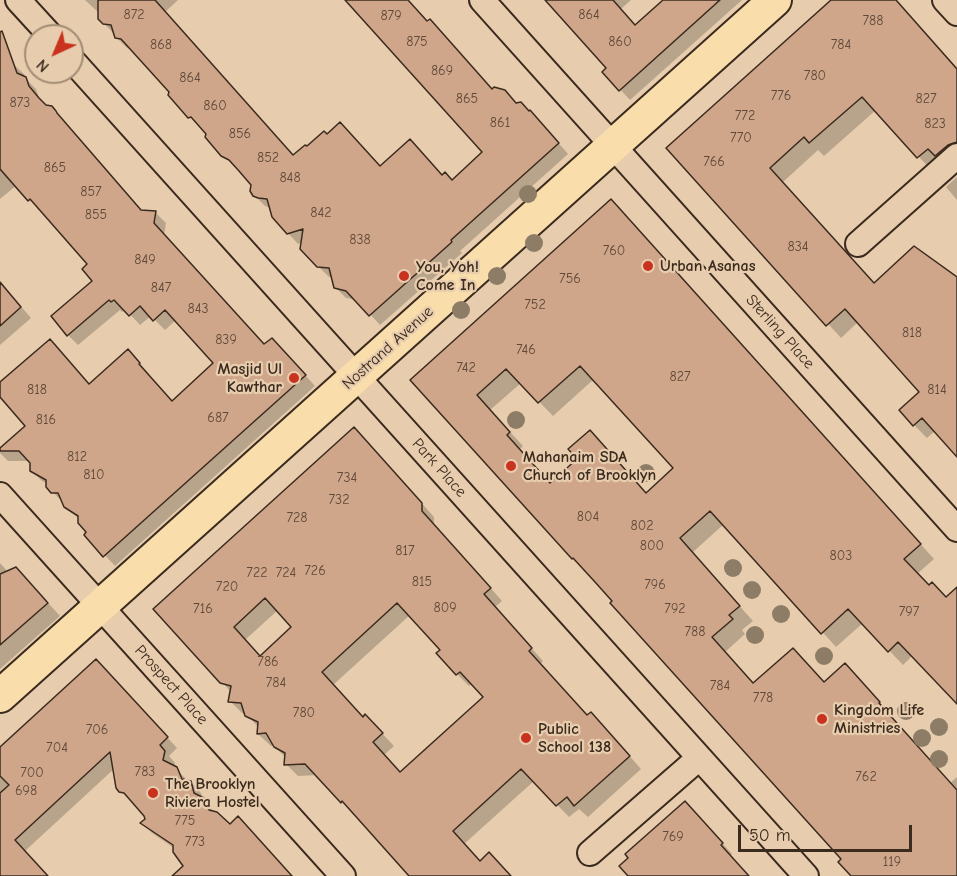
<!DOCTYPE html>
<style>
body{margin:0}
#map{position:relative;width:957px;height:876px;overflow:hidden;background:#e7cdae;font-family:"Comic Neue",sans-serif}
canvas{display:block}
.north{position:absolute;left:24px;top:24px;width:60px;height:60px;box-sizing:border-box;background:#e7cdae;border:2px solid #a28c74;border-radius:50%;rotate:224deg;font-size:16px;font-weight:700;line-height:24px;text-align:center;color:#3b2a1e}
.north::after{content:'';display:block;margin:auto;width:21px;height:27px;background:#c8321e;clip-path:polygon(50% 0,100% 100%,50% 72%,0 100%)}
.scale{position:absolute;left:738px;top:825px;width:174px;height:27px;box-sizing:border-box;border:3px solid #3b2a1e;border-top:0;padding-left:8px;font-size:18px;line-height:21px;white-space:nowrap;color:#3b2a1e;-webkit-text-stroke:4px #e7cdae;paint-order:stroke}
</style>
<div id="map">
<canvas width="957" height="876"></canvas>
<div class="north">N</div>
<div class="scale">50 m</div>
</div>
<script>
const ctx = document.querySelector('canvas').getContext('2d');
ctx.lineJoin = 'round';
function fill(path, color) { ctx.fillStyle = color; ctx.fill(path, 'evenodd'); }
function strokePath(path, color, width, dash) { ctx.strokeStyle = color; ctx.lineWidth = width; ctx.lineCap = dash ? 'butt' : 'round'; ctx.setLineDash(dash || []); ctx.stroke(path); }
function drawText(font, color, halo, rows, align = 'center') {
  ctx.font = font + ' "Comic Neue",sans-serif'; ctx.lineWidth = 4.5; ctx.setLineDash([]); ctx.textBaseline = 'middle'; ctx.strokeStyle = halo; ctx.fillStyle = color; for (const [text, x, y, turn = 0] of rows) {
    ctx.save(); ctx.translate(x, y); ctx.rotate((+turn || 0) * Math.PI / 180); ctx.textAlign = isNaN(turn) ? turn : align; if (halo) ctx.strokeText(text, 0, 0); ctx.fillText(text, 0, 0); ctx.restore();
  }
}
fill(new Path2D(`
 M85 0H178L165 12 294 157 442 176 452 182 484 152 348 0H407L493 91 517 104 540 122 568 154 460 251 462 253 380 325 357 300 346 298 335 287 333 277H329L318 266 303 242 298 244 288 233 271 208 265 206 254 195 253 184 239 169 234 166 223 155 208 133 189 116 170 92 132 49 127 48 116 37 115 35 100 19V14Z
 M547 0H631L621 9 636 27 665 0H742L630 100 604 72 608 68Z
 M833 0H895L957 69V162L932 171 876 110 824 156 818 150 783 182 875 284 957 279V455L935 431 927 438 914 425 921 392 858 322 841 338 668 148Z
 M0 55 13 64 24 74 25 78 36 89 39 98 47 107 51 108 66 123V125L142 212H155L166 223 164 235 265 346 283 350 315 386 115 566 86 535 88 533 79 519 48 487V484L42 481 31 470V461H8L0 453V450L27 426 0 395V384L50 341 90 385 138 361 149 374 148 375 172 402 215 364 176 320 165 330 151 316 140 325 125 309 122 312 120 310 78 345 68 335 94 282 90 264 41 209 39 210 17 185 0 199Z
 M957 177V200L946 187Z
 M625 215 934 559 917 574 930 587 947 599 957 595V702L913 655 903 665 863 623 836 647 724 524 692 553 753 621 742 630 745 634 725 652 754 685 824 683 859 679 893 717 891 718 950 783 957 777V876H853L843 859 614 601 573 558 412 380ZM594 379 675 469 646 494 550 484 519 450 523 446 490 410 521 383 553 416Z
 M0 286 11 295 31 318 0 345Z
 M366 441 434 517V524L502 601 495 607 543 661 540 664 587 717 603 726 641 769 588 817 579 809 569 817 534 781 464 844 480 862 510 876H411L318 775 298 776 286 764V758L274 746H271L258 734 259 728 246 714 242 713 230 701 231 692 155 609ZM278 610 293 627 260 657 245 640ZM410 615 442 650 457 674 469 686 473 683 485 697 400 774 384 755 394 746 377 728 363 718 333 685Z
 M0 563 8 572 29 582 60 616 0 669Z
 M106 671 177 748 169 756 175 763 174 767 186 779 188 782H191L201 793 203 799 215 813 291 876H174L185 866 174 848 152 833 142 823 147 819 134 803 121 791 115 768 25 851 47 876H0V749Z
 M696 814 732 854 730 856 748 876H630Z`), '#0003');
const building = new Path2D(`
 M98 0H155L293 155 305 145 307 146 324 131 327 134 340 122 380 166 410 139 442 175 445 172 452 180 482 152 345 0H408L427 21 430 19 492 89 494 87 505 90 516 103 521 102 529 111 530 110 559 143 451 240 452 242 369 316 346 291 334 288 329 268 317 267 300 249 303 229 287 234 272 217 267 199 258 198 253 196 250 191 251 185 239 171 229 160 221 156 205 137 206 134 191 117 188 118 168 95 169 92 121 39 115 38 111 25 103 24 98 19Z
 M545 0H613L635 25 663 0H720L619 91 602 72 606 68Z
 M831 0H896L957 69V142L948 145 935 156 928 149 917 158 862 97 809 143 804 137 770 168 874 283 914 246 957 277V457L922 418 913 426 899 410 919 392 845 309 826 326 666 148Z
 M2 31 17 73 26 77 29 86 39 98 46 105 52 106 56 111 57 113 141 210 156 211 154 223 264 344 272 338 306 375 103 557 84 535 86 532 78 523V516L64 507 58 493H51L46 487V480L30 471V463L19 451H0V448L25 426 0 397V382L50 339 89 384 128 349 140 363 139 364 172 401 213 363 165 310 153 321 140 306 129 316 114 300 111 302 109 300 67 336 51 316 92 281 82 269 87 264 30 199 28 201 0 169V32Z
 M611 199 921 544 904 559 929 585 932 582 946 597 957 587V704L898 642 888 652 848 609 821 634 710 511 680 538 740 606 729 615 733 619 712 637 753 683 793 648 824 682 845 663 880 702 879 703 957 790V876H851L838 862 841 859 610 603 612 601 595 582 573 558 572 559 410 380ZM580 366 673 468 646 493 590 430 568 449 577 459 550 483 507 435 510 432 477 395 506 369 538 403Z
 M0 282 21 307 0 326Z
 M354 427 422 503V511L491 588 484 594 532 648 529 651 587 715 591 712 630 756 574 806 567 797 556 806 521 769 453 831 480 861 489 852 511 876H409L342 801 341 803 305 764 284 765 285 753 274 747 266 733 257 734 258 722 245 716 241 703 228 702 231 686 220 683 153 609ZM265 598 291 627 260 656 234 627ZM397 603 440 650 436 653 456 675 460 672 483 697 400 772 373 742 383 733 365 714 363 717 322 672Z
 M16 567 48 603 0 645V574Z
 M96 659 168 737 160 745 165 751 163 760 177 767 182 779 191 781 194 793 204 798 209 810 217 812 230 824 238 816 292 876H172L183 866 173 852V845L140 823 145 819 144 816 124 793 119 792 116 788 110 752 15 840 48 876H0V793L9 785 0 776V747Z
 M685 801 723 843 721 845 749 876H628L619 866 628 858 625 854Z`);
fill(building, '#cfa68a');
strokePath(building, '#3b2a1e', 1.5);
const minor = new Path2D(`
 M18 0 51 36
 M482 0 957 529
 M945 0 957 13
 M72 60 806 876
 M858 244 957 156
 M0 495 343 876
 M590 853 699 758`);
const major = new Path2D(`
 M0 696 775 0`);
strokePath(minor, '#3b2a1e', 28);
strokePath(major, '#3b2a1e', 36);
strokePath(minor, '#e7cdae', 24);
strokePath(major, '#f9ddab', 32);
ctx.fillStyle = '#8d7d66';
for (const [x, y] of [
 [528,194],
 [534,243],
 [497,276],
 [461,310],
 [516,420],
 [646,473],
 [733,568],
 [752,590],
 [781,614],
 [755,635],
 [824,656],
 [906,711],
 [939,727],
 [922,738],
 [939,759]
]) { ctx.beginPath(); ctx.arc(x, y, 9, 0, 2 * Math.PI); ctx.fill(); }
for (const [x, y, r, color] of [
 [648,266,6,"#c8321e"],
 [404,276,6,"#c8321e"],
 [294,378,6,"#c8321e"],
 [511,466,6,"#c8321e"],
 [822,719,6,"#c8321e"],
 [526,738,6,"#c8321e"],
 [153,793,6,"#c8321e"]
]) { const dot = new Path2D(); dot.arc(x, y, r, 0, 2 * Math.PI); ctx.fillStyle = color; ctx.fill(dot); strokePath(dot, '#e7cdae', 2); }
drawText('14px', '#604939', null, [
 ["872",134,15],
 ["864",589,15],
 ["879",391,16],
 ["788",873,21],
 ["875",417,42],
 ["860",620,42],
 ["868",161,45],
 ["784",841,45],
 ["869",442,71],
 ["780",815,76],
 ["864",190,78],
 ["776",781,96],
 ["865",467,99],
 ["827",926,99],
 ["873",20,103],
 ["860",215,106],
 ["772",745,116],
 ["861",500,123],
 ["823",935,124],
 ["856",240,134],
 ["770",741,138],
 ["852",268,158],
 ["766",714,162],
 ["865",55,168],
 ["848",290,178],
 ["857",91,192],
 ["842",321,213],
 ["855",96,215],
 ["838",360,240],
 ["834",798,247],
 ["760",614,251],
 ["849",145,260],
 ["756",570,279],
 ["847",161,288],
 ["752",535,305],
 ["843",198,309],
 ["818",912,333],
 ["839",226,340],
 ["746",526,350],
 ["742",466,368],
 ["827",680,377],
 ["818",37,390],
 ["814",937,390],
 ["687",218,418],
 ["816",46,420],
 ["812",77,457],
 ["810",94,475],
 ["734",347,478],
 ["732",339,500],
 ["804",588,517],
 ["728",297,518],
 ["802",642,526],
 ["800",652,546],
 ["817",405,551],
 ["803",841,556],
 ["726",315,571],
 ["722",257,573],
 ["724",286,573],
 ["815",422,582],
 ["796",655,585],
 ["720",227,587],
 ["809",445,608],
 ["716",203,609],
 ["792",675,609],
 ["797",909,612],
 ["788",695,632],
 ["786",268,662],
 ["784",276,683],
 ["784",720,686],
 ["778",763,698],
 ["780",304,713],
 ["706",97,730],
 ["704",57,748],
 ["783",145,772],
 ["700",32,773],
 ["762",866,777],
 ["698",26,791],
 ["775",185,821],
 ["769",673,837],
 ["773",195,842],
 ["119",892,862]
]);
drawText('bold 16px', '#3b2a1e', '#e7cdae', [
 ["Urban Asanas",660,266],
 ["You, Yoh!",416,267],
 ["Come In",416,285],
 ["Masjid Ul",282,369,"right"],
 ["Kawthar",282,387,"right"],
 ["Mahanaim SDA",523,457],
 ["Church of Brooklyn",523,475],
 ["Kingdom Life",834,710],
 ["Ministries",834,728],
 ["Public",538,729],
 ["School 138",538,747],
 ["The Brooklyn",165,784],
 ["Riviera Hostel",165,802]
], 'left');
drawText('16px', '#3b2a1e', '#e7cdae', [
 ["Sterling Place",780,332,48],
 ["Nostrand Avenue",388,348,-42],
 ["Park Place",439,468,48],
 ["Prospect Place",171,685,48]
]);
</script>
